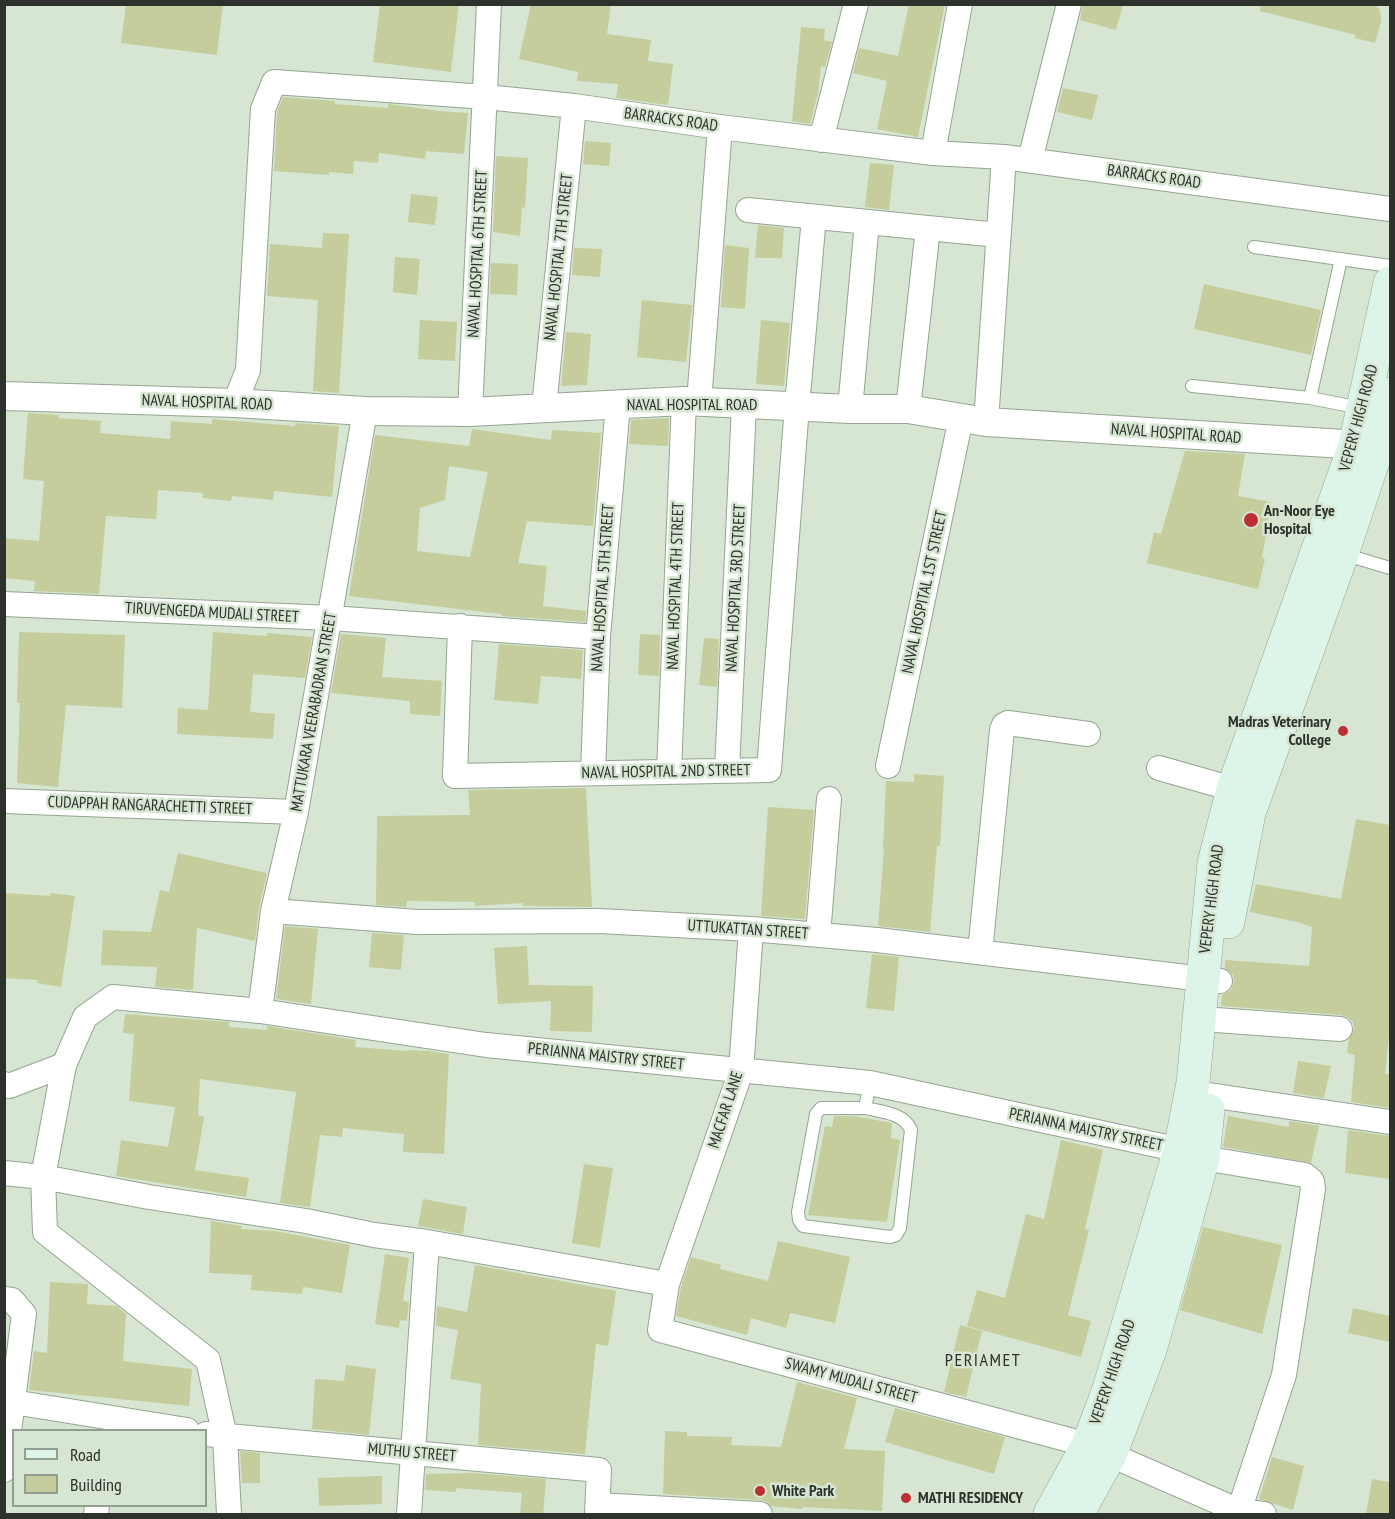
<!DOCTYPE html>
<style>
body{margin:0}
#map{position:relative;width:1395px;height:1519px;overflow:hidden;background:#d6e6d2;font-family:"PT Sans Narrow",sans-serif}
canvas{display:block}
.frame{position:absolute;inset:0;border:6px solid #2d332c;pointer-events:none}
.legend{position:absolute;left:12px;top:1429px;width:195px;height:78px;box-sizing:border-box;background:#d6e6d2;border:2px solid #929e90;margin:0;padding:8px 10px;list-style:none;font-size:18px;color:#2d332c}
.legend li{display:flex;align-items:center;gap:12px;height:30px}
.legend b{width:30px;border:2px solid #929e90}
</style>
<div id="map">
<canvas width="1395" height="1519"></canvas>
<div class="frame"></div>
<ul class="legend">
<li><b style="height:8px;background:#ddf4e9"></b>Road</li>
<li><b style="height:16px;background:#c5cd9d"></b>Building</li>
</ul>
</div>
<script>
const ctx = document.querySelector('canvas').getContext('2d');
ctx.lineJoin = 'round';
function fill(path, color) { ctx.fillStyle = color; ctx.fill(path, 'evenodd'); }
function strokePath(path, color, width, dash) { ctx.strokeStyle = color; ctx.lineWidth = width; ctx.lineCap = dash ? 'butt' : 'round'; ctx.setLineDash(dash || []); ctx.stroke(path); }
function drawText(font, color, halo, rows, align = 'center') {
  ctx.font = font + ' "PT Sans Narrow",sans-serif'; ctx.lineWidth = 5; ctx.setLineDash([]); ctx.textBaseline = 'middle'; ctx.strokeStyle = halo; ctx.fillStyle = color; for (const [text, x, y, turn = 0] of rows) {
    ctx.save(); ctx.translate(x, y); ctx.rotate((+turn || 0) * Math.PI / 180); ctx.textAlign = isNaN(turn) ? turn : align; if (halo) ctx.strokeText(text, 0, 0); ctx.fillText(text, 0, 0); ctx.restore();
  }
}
fill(new Path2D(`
 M126 4H223L217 55 121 43Z
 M380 4H459L451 72 373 62Z
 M531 4H611L607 34 651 40 648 61 673 64 668 105 616 98 618 84 577 81 578 72 519 59Z
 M909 4H945L918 137 877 129 887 81 853 73 859 48 898 56Z
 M1083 4H1123L1116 30 1080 20Z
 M1261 4H1374L1380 10 1381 22 1375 43 1355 38 1356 35 1260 11Z
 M801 27 825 29 824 40 832 42 825 67 821 66 818 93 810 124 792 121Z
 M1063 88 1098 95 1092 120 1057 112Z
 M283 97 335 101V104L388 108V104L439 111 468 113 464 154 426 151 425 159 379 153 378 163 354 161 353 174 329 172V175L274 171 277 112Z
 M585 141 611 143 609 166 583 164Z
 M496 156 528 158 525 208 522 207 520 236 493 232Z
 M870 163 894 165 889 210 865 207Z
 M411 194 438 197 435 225 408 222Z
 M758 225 784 228 782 258H755Z
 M323 233 349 234 339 393 313 391 318 300 267 296 270 244 322 248Z
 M725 245 749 248 745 309 721 307Z
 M574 248 602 249 600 277 572 275Z
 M395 257 420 259 417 295 393 292Z
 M491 263 518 264 517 295 490 294Z
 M1204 284 1321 310 1311 355 1194 329Z
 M642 300 692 305 686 362 637 357Z
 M420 320 457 322 455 361 418 359Z
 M761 320 790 323 784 386 756 384Z
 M566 332 591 334 587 385 561 386Z
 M28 413 59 415V418L101 421 100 433 170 439 171 421 212 424V419L295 426V423L339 426 332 497 274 491 273 500 232 496 231 501 203 498V493L158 490 156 519 106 516 99 594 34 591 35 581 4 578V538L39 541 44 481 23 479Z
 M669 418 668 446 629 444 631 420Z
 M472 429 551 440 552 430 601 433 593 526 527 521 518 563 547 566 543 606 586 611 585 622 501 616V614L349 596 375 435 469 446ZM449 466 488 472 470 557 417 551 420 508 445 500Z
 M1185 451 1245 454 1238 496 1271 502 1262 558 1265 559 1258 589 1147 563 1154 532 1161 534Z
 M19 632 125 635 122 708 66 705 58 787 17 783 20 703H17Z
 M213 632 267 636V633L312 637 305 678 253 674 250 712 275 714 273 739 177 734 178 708 208 710Z
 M341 634 386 638 382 677 442 681 440 716 410 714V701L331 693Z
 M640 634 660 635 659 676 638 675Z
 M704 638 719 639 717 687 699 685Z
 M499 644 583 650 581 679 541 676 538 704 494 700Z
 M914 774 944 776 940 846H937L930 932 878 926 884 850H883L886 781 914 782Z
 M586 788 592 907 523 906V903L475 906V902L407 901 406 907 376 905 377 816 470 815 468 790Z
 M768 807 814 810 805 919 761 916Z
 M1356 819 1390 825V1028L1385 1074H1390V1108L1351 1102 1355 1055 1347 1053 1349 1039 1354 1029 1353 1022 1347 1017 1341 1015 1221 1006 1222 995 1231 990 1234 982 1233 975 1225 968V960L1309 966 1312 927 1297 922 1250 912 1256 884 1341 899Z
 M178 853 267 873 259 908 255 941 197 928 193 990 155 987 157 967 101 965 103 930 151 932 160 890 169 892Z
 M4 893 50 896V893L75 896 61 987 37 983V980L4 978Z
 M285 926 318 929 311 1004 276 999Z
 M372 933 404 935 401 970 369 967Z
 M527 946 529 985 593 986 592 1032 550 1031 551 1001 498 1004 494 948Z
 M872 954 899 957 894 1011 866 1008Z
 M125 1014 229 1022V1027L267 1030V1026L356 1040 355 1047 408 1051V1050L429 1051 449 1054 444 1154 403 1152 404 1134 343 1128 342 1137 320 1135 310 1207 280 1203 296 1092 200 1079 198 1115 204 1117 195 1170 249 1178 246 1197 116 1176 121 1140 168 1147 175 1107 129 1101 134 1034 123 1033Z
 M1298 1061 1331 1066 1324 1098 1293 1093Z
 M834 1116H854L892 1123 891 1138 900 1140 887 1222 808 1215 825 1126 832 1127Z
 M1228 1116 1289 1127V1121L1319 1126 1311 1163 1223 1147Z
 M1348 1130 1390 1136V1179L1345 1173Z
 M1061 1140 1103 1150 1085 1229 1089 1230 1068 1315 1091 1321 1081 1357 967 1326 977 1290 1005 1298 1026 1214 1044 1219Z
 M584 1164 613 1168 600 1248 572 1243Z
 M423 1199 467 1207 463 1234 418 1226Z
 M211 1221 242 1226 241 1229 275 1231 350 1245 342 1293 303 1287 302 1294 251 1290 252 1275 209 1273Z
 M1203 1227 1282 1245 1262 1334 1180 1310Z
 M778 1241 850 1257 835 1323 790 1313 786 1328 751 1318 747 1335 676 1316 681 1287 691 1257 721 1265 720 1269 768 1281Z
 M385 1254 409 1258 403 1301 409 1302 407 1321 400 1320 399 1328 375 1324Z
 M475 1265 616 1291 608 1346 596 1344 585 1454 478 1445 481 1384 450 1379 458 1330 436 1326 437 1306 467 1312Z
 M50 1282 88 1284 87 1304 117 1306 126 1314 123 1361 192 1369 189 1406 29 1390 34 1351 47 1353Z
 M1353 1308 1390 1316V1342L1348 1333Z
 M960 1325 982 1331 966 1397 944 1392Z
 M346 1365 376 1369 369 1435 312 1429 315 1379 344 1381Z
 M797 1382 857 1398 844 1449 885 1451 882 1511 803 1507 802 1509 771 1506 767 1502 761 1500 663 1494 665 1431 687 1432V1436L732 1437 731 1445 781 1447Z
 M895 1408 1005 1437 994 1474 885 1442Z
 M240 1451 260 1453V1483H242Z
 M1272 1457 1304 1466 1293 1510 1259 1499Z
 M474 1473 546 1479 543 1515H520L522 1493 456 1488V1492L425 1490 426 1474Z
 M382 1476V1504L319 1506 318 1478Z
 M1372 1479 1390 1482V1515H1366Z`), '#c5cd9d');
const service = new Path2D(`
 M1254 247 1390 266
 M1192 386 1310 398 1341 259
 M1310 398 1361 408
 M1343 554 1390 568
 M865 1108H821L816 1114 798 1212 799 1220 803 1226 890 1237 896 1235 900 1228 911 1130C904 1113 882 1112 865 1108L870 1083`);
const minor = new Path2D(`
 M821 140 856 4
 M933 153 960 4
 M1030 160 1069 4
 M748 210 998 235
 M699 402 720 127
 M235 403 248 370 263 109 274 82 486 97 574 106 720 127 933 153 1004 157 1390 209
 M544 408 574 106
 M850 409 867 222
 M908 409 928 228
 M470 412 489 4
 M986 422 1004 157
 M4 604 331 618 598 637
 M460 626 455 776 769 770 797 406 814 217
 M888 766 961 418
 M1159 768 1233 789
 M727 770 744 405
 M669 771 684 401
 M593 773 598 637 618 404
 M4 801 296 812
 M273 911 417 922 599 921 751 929 877 940 1220 981
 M751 929 741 1071 667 1284 660 1330 1088 1445 1239 1511 1264 1514
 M818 935 829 799
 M980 952 1002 730 1004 725 1008 723 1088 734
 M260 1011 273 911 296 812 365 411
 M1216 1020 1340 1029
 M4 1084 9 1086 64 1065
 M1209 1095 1390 1122
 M4 1173 43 1177 149 1197 306 1221 374 1235 427 1242 667 1284
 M4 1299 12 1300 24 1314 4 1470
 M13 1402 187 1430
 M206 1434 599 1470 597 1514
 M598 1505 760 1514
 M96 1514 97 1506
 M229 1514 225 1437 208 1360 45 1232 43 1177 64 1065 85 1017 113 997 260 1011 486 1045 870 1083 1180 1150 1203 1158 1305 1175 1312 1181 1313 1189 1284 1375 1239 1511
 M409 1514 427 1242`);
const tertiary = new Path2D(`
 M4 396 235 403 365 411 470 412 684 401 850 409H908L986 422 1377 446`);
const secondary = new Path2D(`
 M1228 922 1249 813 1342 554 1378 446 1390 394
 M1050 1514 1088 1445 1109 1389 1180 1150 1193 1083 1214 863 1233 789 1355 445 1390 283
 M1077 1514 1110 1455 1150 1350 1203 1158 1208 1110`);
strokePath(service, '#96a492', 14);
strokePath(minor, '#96a492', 26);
strokePath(tertiary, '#96a492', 30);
strokePath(secondary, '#96a492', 34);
strokePath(service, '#fff', 12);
strokePath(minor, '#fff', 24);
strokePath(tertiary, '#fff', 28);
strokePath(secondary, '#ddf4e9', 33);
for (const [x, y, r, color] of [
 [1251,520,8,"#be2e35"],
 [1343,731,6,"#be2e35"],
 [760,1491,6,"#be2e35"],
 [906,1498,6,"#be2e35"]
]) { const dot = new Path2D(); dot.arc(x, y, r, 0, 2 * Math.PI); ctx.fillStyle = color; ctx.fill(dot); strokePath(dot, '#d6e6d2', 2); }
drawText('16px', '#2d332c', '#d6e6d2', [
 ["BARRACKS ROAD",671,120,8],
 ["BARRACKS ROAD",1154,177,8],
 ["NAVAL HOSPITAL 6TH STREET",478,254,-87],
 ["NAVAL HOSPITAL 7TH STREET",559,257,-84],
 ["NAVAL HOSPITAL ROAD",207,403,2],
 ["NAVAL HOSPITAL ROAD",692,405],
 ["VEPERY HIGH ROAD",1359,418,-75],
 ["NAVAL HOSPITAL ROAD",1176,434,4],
 ["NAVAL HOSPITAL 4TH STREET",676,586,-88],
 ["NAVAL HOSPITAL 5TH STREET",603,588,-86],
 ["NAVAL HOSPITAL 3RD STREET",736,588,-87],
 ["NAVAL HOSPITAL 1ST STREET",925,592,-78],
 ["TIRUVENGEDA MUDALI STREET",212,613,3],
 ["MATTUKARA VEERABADRAN STREET",314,712,-80],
 ["NAVAL HOSPITAL 2ND STREET",666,772,-1],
 ["CUDAPPAH RANGARACHETTI STREET",150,806,2],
 ["VEPERY HIGH ROAD",1212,899,-83],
 ["UTTUKATTAN STREET",748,930,4],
 ["PERIANNA MAISTRY STREET",606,1057,6],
 ["MACFAR LANE",726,1110,-72],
 ["PERIANNA MAISTRY STREET",1086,1130,12],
 ["VEPERY HIGH ROAD",1113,1372,-71],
 ["SWAMY MUDALI STREET",851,1381,15],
 ["MUTHU STREET",412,1453,5]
]);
drawText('bold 16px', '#2d332c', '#d6e6d2', [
 ["An-Noor Eye",1264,511],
 ["Hospital",1264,529],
 ["Madras Veterinary",1331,722,"right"],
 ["College",1331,740,"right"],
 ["White Park",772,1491],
 ["MATHI RESIDENCY",918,1498]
], 'left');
ctx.letterSpacing = '1.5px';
drawText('18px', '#2d332c', '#d6e6d2', [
 ["PERIAMET",983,1361]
]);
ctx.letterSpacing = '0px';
</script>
